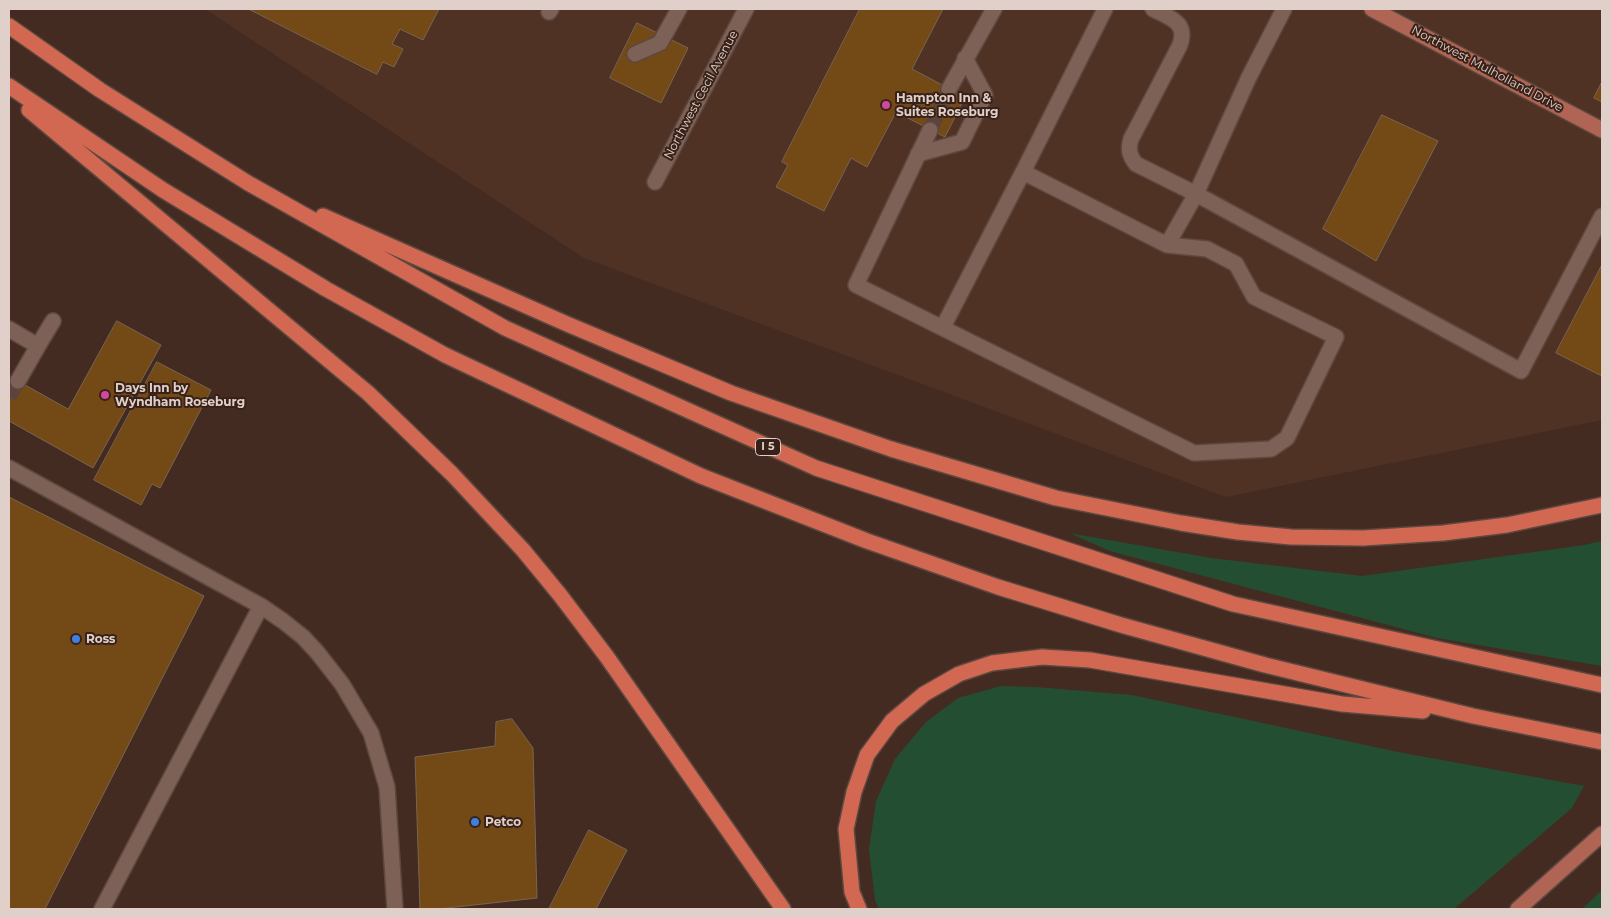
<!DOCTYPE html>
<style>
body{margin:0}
#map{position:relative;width:1611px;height:918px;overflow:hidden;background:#432b22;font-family:Montserrat,sans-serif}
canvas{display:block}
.frame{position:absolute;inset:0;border:10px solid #e0d0c9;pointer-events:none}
</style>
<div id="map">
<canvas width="1611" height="918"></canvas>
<div class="frame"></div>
</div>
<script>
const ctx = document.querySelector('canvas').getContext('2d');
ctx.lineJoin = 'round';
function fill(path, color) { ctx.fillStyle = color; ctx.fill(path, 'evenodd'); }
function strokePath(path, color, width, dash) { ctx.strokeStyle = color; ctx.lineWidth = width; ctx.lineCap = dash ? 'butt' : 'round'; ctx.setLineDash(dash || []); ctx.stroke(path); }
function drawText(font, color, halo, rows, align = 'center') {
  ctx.font = font + ' Montserrat,sans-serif'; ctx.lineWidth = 4; ctx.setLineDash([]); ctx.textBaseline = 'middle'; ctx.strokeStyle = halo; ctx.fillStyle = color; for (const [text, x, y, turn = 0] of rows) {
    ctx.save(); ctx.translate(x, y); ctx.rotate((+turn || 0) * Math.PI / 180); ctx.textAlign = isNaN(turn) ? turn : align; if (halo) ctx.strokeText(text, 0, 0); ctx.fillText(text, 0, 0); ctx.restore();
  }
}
fill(new Path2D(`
 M205 9H1602V420L1226 497 584 258Z`), '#503225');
fill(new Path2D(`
 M1069 533 1211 558 1362 576 1584 545 1602 541V666L1437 638 1110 551Z
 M1001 686 1035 687 1132 695 1398 752 1584 786 1572 808 1454 909H879L875 900 869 849 876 801 895 759 926 722 958 698Z
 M1602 890V909H1582Z`), '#244e31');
const building = new Path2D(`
 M249 9H439L423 40 400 29 392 44 403 49 394 67 383 62 377 74Z
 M860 9H943L912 69 965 97 945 137 896 112 867 167 851 158 824 211 776 187 788 165 782 162Z
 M637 23 688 48 661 103 610 78Z
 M1602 82V102L1594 98Z
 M1382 115 1438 141 1376 261 1323 229Z
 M1602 265V376L1556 353Z
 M117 321 161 345 93 468 9 421V376L68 409Z
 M157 362 211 390 160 488 152 484 141 505 94 480Z
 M9 497 204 596 45 909H9Z
 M512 719 533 748 537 898 438 909H420L415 757 495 746 496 722Z
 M589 830 627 850 596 909H549Z`);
fill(building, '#734916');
strokePath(building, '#796551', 1);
strokePath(new Path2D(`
 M930 130 949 89
 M9 397 18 381`), '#5b443b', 15, [15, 8]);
const minor = new Path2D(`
 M1153 9C1170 18 1188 22 1180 45L1131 139C1128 149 1129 155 1136 164L1196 194 1521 371 1602 216
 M549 12 551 9
 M635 54 660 43 679 9
 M949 89 994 9
 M930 130 856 285 1194 453 1271 449 1287 438 1336 337 1254 297 1236 264 1207 249 1167 245 1023 172 1105 9
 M918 154 962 142 985 95 965 58
 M655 182 746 9
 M1167 245 1196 194 1249 77 1284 9
 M943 327 1023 172
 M9 329 38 346 53 321
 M18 381 38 346
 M9 468 261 606 283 621 303 637 317 652 342 684 371 733 387 787 395 909
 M102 909 261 606`);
const major = new Path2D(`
 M1372 9 1602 130
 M1518 909 1602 834`);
const highway = new Path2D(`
 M9 26 100 90 248 183 505 328 816 468 1233 604 1602 685
 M9 86 163 190 326 289 445 355 701 476 867 541 998 587 1121 625 1265 665 1473 716 1602 742
 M29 110 368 393 452 474 523 550 560 595 607 657 783 909
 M323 216 567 324 731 393 891 449 1056 498 1181 523 1238 532 1291 537 1363 538 1443 533 1507 525 1602 505
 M859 909 852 892 846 829 854 792 867 755 892 721 924 694 959 674 992 663 1042 657 1090 660 1342 704 1423 711`);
strokePath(minor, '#5c483f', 18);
strokePath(major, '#5c483f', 18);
strokePath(highway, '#5c483f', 18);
strokePath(minor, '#7d6156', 15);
strokePath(major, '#b06554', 15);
strokePath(highway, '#d26852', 15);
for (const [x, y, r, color] of [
 [886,105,5,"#d1479c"],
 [105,395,5,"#d1479c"],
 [76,639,5,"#3f7fe0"],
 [475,822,5,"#3f7fe0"]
]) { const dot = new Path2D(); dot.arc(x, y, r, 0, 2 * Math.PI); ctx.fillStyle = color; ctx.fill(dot); strokePath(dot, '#382118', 2); }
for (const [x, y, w] of [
 [768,447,25]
]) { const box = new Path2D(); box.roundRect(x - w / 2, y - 8.5, w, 17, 4); ctx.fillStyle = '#382118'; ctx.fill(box); strokePath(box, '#e0d0c9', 1); }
drawText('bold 11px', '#e0d0c9', null, [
 ["I 5",768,447]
]);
drawText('12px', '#e0d0c9', '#382118', [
 ["Northwest Mulholland Drive",1487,69,28],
 ["Northwest Cecil Avenue",701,95,-62]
]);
drawText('bold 12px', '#e0d0c9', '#382118', [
 ["Hampton Inn &",896,98],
 ["Suites Roseburg",896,112],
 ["Days Inn by",115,388],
 ["Wyndham Roseburg",115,402],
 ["Ross",86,639],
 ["Petco",485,822]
], 'left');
</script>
